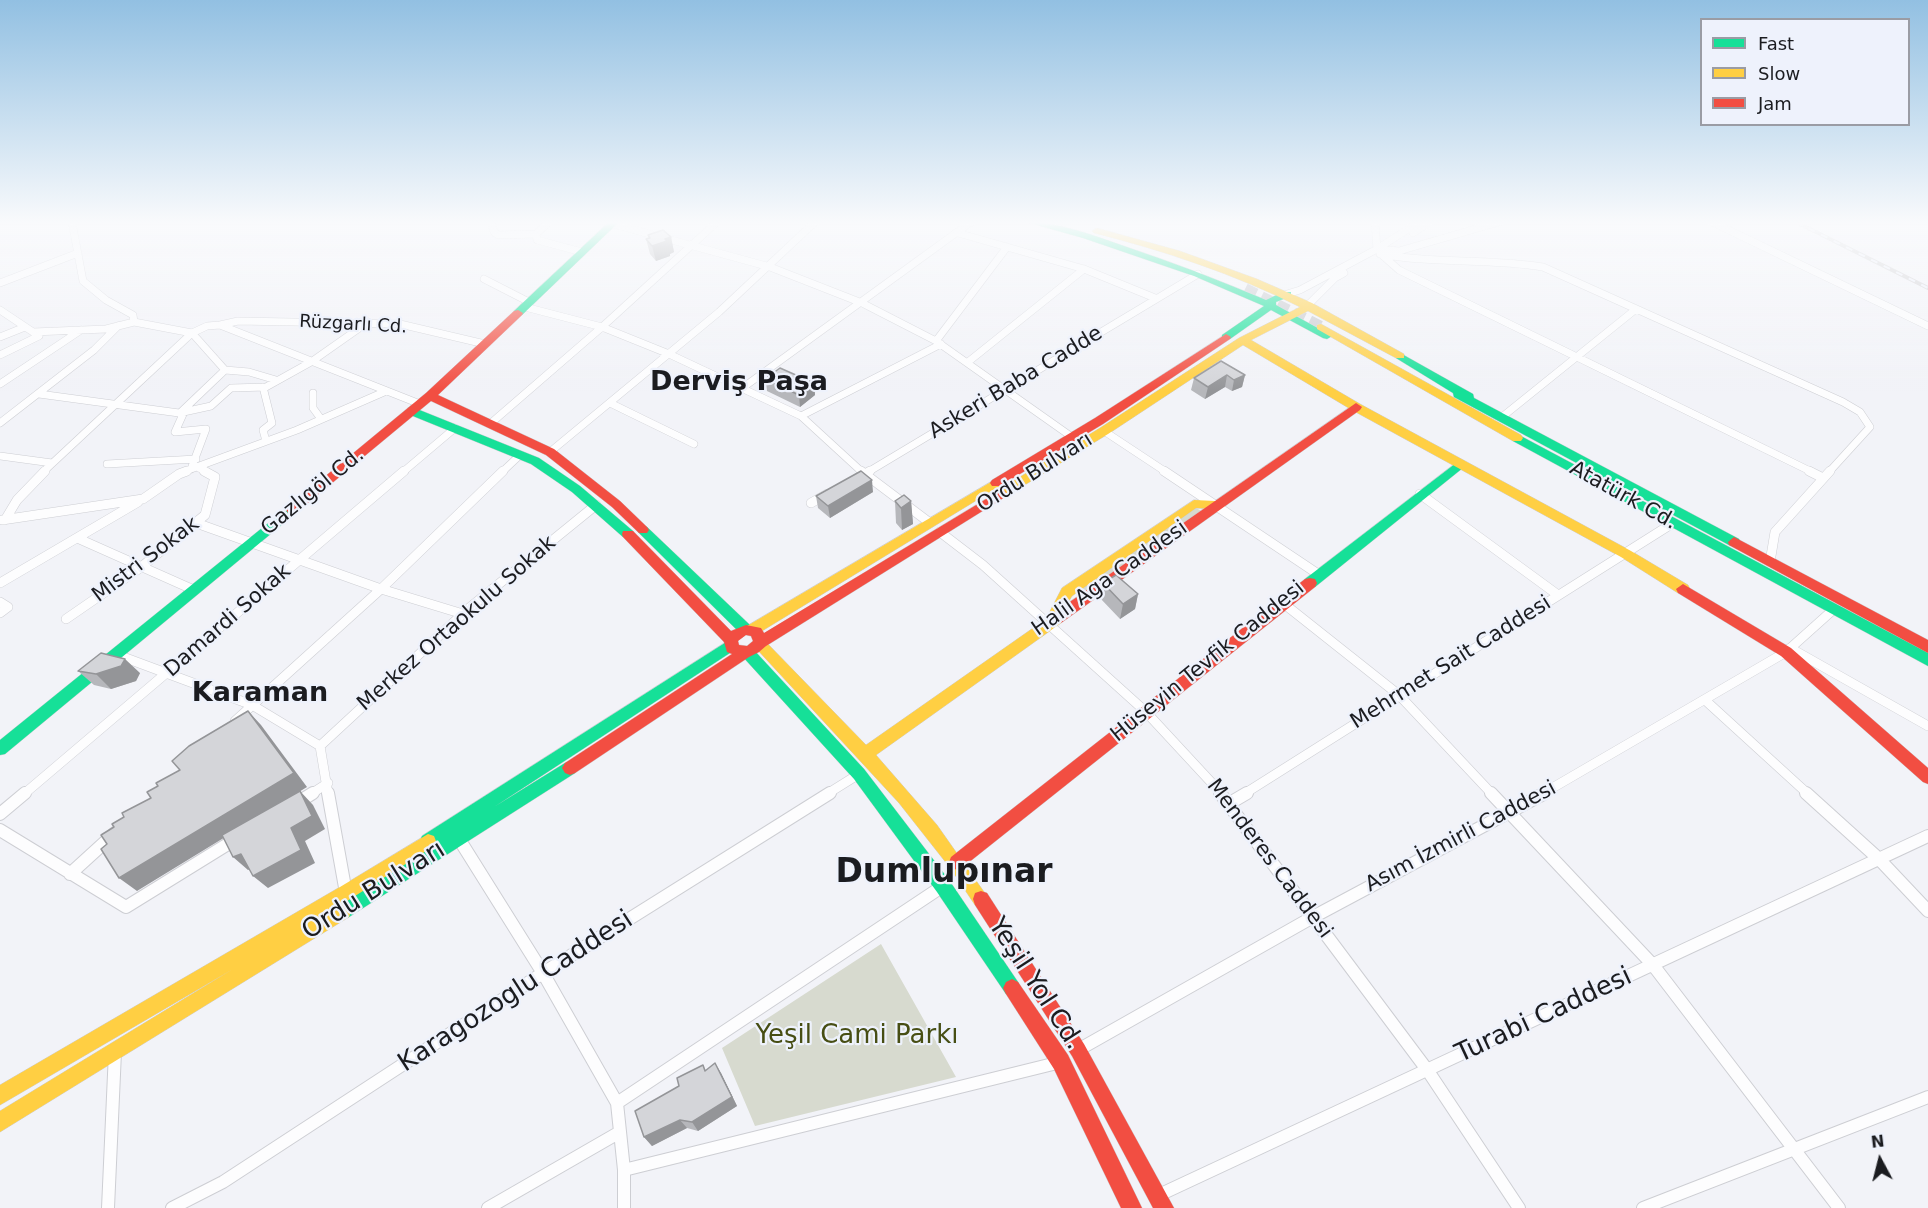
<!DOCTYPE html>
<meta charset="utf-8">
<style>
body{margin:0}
#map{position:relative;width:1928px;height:1208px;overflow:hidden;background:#f2f3f8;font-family:"DejaVu Sans",sans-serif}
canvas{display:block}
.legend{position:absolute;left:1700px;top:18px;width:210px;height:108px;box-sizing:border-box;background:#eef2fc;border:2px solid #9a9ca4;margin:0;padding:8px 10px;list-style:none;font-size:18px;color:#1b1c20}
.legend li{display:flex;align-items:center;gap:12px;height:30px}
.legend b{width:30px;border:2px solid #9a9ca4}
.north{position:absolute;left:1850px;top:1130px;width:60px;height:60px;-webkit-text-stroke:4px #eef2fc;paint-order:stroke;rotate:353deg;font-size:16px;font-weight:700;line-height:24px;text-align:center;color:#1b1c20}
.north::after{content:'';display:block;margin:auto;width:21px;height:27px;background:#1b1c20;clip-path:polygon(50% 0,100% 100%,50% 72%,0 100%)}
</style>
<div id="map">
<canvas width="1928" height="1208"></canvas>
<ul class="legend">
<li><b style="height:8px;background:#16e098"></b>Fast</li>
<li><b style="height:8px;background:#ffcf43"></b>Slow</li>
<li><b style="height:8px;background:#f24e42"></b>Jam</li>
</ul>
<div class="north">N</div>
</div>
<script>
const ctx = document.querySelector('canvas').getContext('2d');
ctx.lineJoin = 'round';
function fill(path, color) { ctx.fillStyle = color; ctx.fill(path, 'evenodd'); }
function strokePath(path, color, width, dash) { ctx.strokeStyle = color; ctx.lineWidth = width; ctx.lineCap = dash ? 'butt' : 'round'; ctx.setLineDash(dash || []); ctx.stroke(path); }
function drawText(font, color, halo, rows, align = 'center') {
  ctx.font = font + ' "DejaVu Sans",sans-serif'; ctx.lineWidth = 4.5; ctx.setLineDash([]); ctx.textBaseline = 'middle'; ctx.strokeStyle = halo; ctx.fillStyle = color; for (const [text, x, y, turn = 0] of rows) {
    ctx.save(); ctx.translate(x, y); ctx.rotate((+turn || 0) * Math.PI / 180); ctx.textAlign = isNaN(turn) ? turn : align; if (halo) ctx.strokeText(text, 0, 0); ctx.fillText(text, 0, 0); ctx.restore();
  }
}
fill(new Path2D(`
 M1192 505 1204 513 1085 597 1076 586Z
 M881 944 956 1077 755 1126 722 1048Z`), '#d7dacf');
strokePath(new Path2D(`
 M1245 289 1321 327`), '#c7c8cd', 12, [12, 6]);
const streetFar2 = new Path2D(`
 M72 222 83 281 106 300 133 315 134 322 192 333
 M491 222 494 232 498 235 536 234
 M1375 222 1377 249 1399 251 1499 222
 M1712 222 1928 326
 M613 224 770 267 862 303 936 341 1072 437
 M958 233 1084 269 1155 298
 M1413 233 1430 222
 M536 234 537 240 582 252
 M536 234 549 222
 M1380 254C1434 264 1489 258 1543 267L1843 402 1860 412 1870 427 1829 472
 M1382 255 1399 270 1812 472
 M484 279 529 302
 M0 283 78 253
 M1287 294 1300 290 1377 249 1419 222
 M1308 305 1335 278 1344 273
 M525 307 602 327 669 354 801 416 862 472
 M0 310 33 332 106 329 134 322
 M220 325 238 321 400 324 485 344
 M192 333 225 370 249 372 276 380
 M0 337 25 327
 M936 341 1007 247
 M0 355 39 336
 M968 362 1084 269
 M0 384 81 330
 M263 387 272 423 263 430 266 441
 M741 389 971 222
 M313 393V408L321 419
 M39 394 179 413 211 406 231 388 266 387 311 362 368 322
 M610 403 694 444
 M181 412 225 370
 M184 412 175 432 206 429 191 469
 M801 416 941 344
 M1502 417 1636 309
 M0 423 94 350 118 326
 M490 424 602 327 717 222
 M1104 431 1166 472
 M550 452 719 312 815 222
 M0 456 52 463
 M107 464 196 459
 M197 467 207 472
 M43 472 192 333 207 326 220 325 420 404
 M183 472 297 430 384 392
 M403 472 455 428
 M502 472 520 455
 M868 472 1198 274`);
const streetFar1 = new Path2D(`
 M861 471 930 523
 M1164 471 1318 574
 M1809 471 1823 478
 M860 477 870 471
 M1420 494 1558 595
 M811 503 827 494
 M2 520 143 499 179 474 187 471
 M5 520 17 500 45 471
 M196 523 381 589 463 614
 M940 532 983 565 1146 712 1222 794
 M77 538 194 590
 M1770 562 1775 532 1830 471
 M0 583 138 502
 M0 602 8 607 0 613
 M1283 603 1399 695 1492 794
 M66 619 140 568 205 515 215 477 204 471
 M1790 648 1928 726
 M115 654 252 705 320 746 328 794
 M1705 700 1808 794
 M235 721 381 589 503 471
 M320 746 468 609 596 505
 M24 794 404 471
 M311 794 328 783
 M827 794 859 774
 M1244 794 1673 523
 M1542 794 1786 652 1834 609`);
const street = new Path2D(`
 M328 793 346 893
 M1220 793 1428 1071 1519 1208
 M1491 793 1653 965 1839 1208
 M1806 793 1879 859 1928 911
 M297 803 313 793
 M1230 803 1247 793
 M0 814 25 793
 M0 830 126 907 236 839
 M459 839 543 973 617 1103 624 1170V1208
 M70 874 115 833
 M1078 1050 1313 917 1545 793
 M617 1103 943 886
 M624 1170 1061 1062
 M1159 1195 1928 836
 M108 1208 115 1052
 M172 1208 223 1182 543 973 830 793
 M488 1208 620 1132
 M1643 1208 1928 1097`);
const fast = new Path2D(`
 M609 222H619L522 315H514V311Z
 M1026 222C1059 222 1092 235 1124 246 1172 262 1219 280 1266 300L1283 292H1291V296L1276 302V305L1332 336 1327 339 1323 338 1271 310 1230 339H1222V335L1264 306 1194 276 1083 238Z
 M1400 353 1473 394 1474 398 1739 539 1740 542 1734 547 1729 545 1454 397 1453 393 1396 358V354Z
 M412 407 539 458 580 486 633 531 634 534 633 537H623L572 492 531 464 408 414V408Z
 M1517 434 1928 653V666L1513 441 1511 438 1513 435Z
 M1460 460 1464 461 1466 464 1464 467 1315 587H1305L1303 583 1305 579Z
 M292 506 298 510 296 513 5 754 0 755V740L288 507Z
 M643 525 647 527 751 626 753 630 751 634H741L639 533 637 530Z
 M731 639 736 641 738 645 736 649 494 807 565 763 570 761 575 763 578 768 575 773 349 917 343 919 337 917 335 911 337 905 429 848 422 846 420 841 422 836Z
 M748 647 753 649 864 769 949 880 1018 982 1021 988 1018 994 1012 997 1006 994 937 892 854 779 743 657 741 653 743 649Z`);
const slow = new Path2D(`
 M1097 228 1180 251 1257 279 1312 303 1404 354V358H1396L1308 311 1251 340 1360 404 1631 551 1688 585 1690 589 1688 593H1678L1621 557 1352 410 1243 345 1108 434 1005 497H997L995 494 997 491 1100 428 1239 338 1300 307C1234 274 1165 251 1094 233L1092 231Z
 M1321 324 1521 435 1523 438 1521 441H1513L1317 329V325Z
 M996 479 1002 483 1000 486 757 634H747L745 630 747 626Z
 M1194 500 1215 501 1221 505 1215 509 1196 508 1072 596 1060 615 1063 619 1061 623 876 755 937 825 989 899 987 905 981 907 975 905 951 869 899 803 753 645 755 641H765L866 745 1046 619 1062 588Z
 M428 834 434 836 436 841 434 846 344 903 349 905 351 911 349 917 0 1132V1111L233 969 0 1105V1085L340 887Z`);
const jam = new Path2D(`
 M518 310 523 313 522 315 438 395 554 449 620 501 647 527 649 530 647 533H639L612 507 546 455 431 401 296 513H288L286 510 288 507 426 393 514 311Z
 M1226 334 1231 337 1230 339 1103 424 1000 486H992L990 483 992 480 1095 418Z
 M1356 403 1362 407 1360 410 1061 623H1051L1049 619 1051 615Z
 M1001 490 1005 491 1007 494 1005 497 766 646 759 652 749 657 575 773 570 775 565 773 562 768 565 763 732 654 727 652 724 642 623 537 622 534 623 531H633L731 631 746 625 761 628 764 633ZM746 635 751 636 753 641 747 646 739 645 738 641Z
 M1734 537 1928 640V653L1729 545 1728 542Z
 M1310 578 1315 579 1317 583 1315 587 963 867 957 870 951 867 949 862 951 857 1305 579Z
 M1683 584 1791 648 1928 768V784L1923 782 1781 656 1678 593 1676 589Z
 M981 891 987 893 1084 1044 1174 1208H1153L1072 1056 975 905 973 899 975 893Z
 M1012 979 1018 982 1068 1055 1142 1208H1121L1054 1069 1006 994 1003 988 1006 982Z`);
strokePath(streetFar2, '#cdced3', 8);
strokePath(streetFar1, '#cdced3', 10);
strokePath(street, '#cdced3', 14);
strokePath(fast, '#cdced3', 1);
strokePath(slow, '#cdced3', 1);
strokePath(jam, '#cdced3', 1);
strokePath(streetFar2, '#fdfdfe', 7);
strokePath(streetFar1, '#fdfdfe', 9);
strokePath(street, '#fdfdfe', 12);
fill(fast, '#16e098');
fill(slow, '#ffcf43');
fill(jam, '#f24e42');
const rail = new Path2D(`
 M1796 222 1928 288`);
strokePath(rail, '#ccccce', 4);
strokePath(rail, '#eef2fc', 2, [7]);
fill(new Path2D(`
 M648 235 671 237 674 252 670 254V256L656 261 650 254 646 239 648 238Z
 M1221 361 1245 375 1242 387 1232 391 1225 387 1205 399 1191 390 1194 378Z
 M765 379 814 383 815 395 800 407 767 391Z
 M873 492 830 518 818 508 816 496Z
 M895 501H911L913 524 902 530 896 523Z
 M1103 583 1138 594 1135 609 1120 619 1100 598Z
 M78 671 140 673 136 681 111 689 94 685Z
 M703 1065 706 1071 721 1073 737 1106 698 1131 687 1128 652 1146 644 1137 679 1086Z`), '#b6b7bb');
fill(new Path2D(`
 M671 237 674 252 670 254V256L656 261 652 246Z
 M1227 375 1225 387 1205 399 1208 387Z
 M1245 375 1242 387 1232 391 1234 380Z
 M814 383 815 395 800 407 799 395Z
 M872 480 873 492 830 518 828 506Z
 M911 501 913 524 902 530 901 508Z
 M1138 594 1135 609 1120 619 1123 604Z
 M125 659 140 673 136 681 111 689 96 674Z
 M248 711 261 725 307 787 137 891 119 878Z
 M300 791 313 805 325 829 305 841 315 863 268 888 253 876 291 828Z
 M241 854 255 867 248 870 233 857Z
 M715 1063 721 1073 737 1106 698 1131 692 1122Z
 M680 1120 687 1128 652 1146 644 1137Z`), '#949598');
const building = new Path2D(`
 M663 230 671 237 665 239 667 241 652 246 646 239 650 238 648 235Z
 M1221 361 1245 375 1234 380 1227 375 1208 387 1194 378Z
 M780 368 814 383 799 395 765 379Z
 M861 471 872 480 828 506 816 496Z
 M904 495 911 501 901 508 895 501Z
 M1116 575 1138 594 1123 604 1103 583Z
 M101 653 125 659 121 666 96 674 78 671Z
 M248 711 294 773 119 878 101 849 107 844 101 835 114 827 112 824 124 817 122 813 151 798 147 792 158 786 156 783 180 770 172 761 189 746Z
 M300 791 312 816 291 828 301 850 253 876 241 854 233 857 222 835Z
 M715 1063 732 1097 692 1122 680 1120 644 1137 635 1111 679 1086 677 1078 703 1065 705 1071Z`);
fill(building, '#d4d5d9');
strokePath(building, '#949598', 1.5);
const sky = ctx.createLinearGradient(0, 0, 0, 391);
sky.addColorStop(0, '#92c0e2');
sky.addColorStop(0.57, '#f9fafc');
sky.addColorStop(1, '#f9fafc00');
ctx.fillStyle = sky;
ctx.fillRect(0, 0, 1928, 391);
drawText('18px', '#1b1c20', '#eef2fc', [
 ["Rüzgarlı Cd.",353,325,3]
]);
drawText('21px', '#1b1c20', '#eef2fc', [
 ["Askeri Baba Cadde",1016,383,-31],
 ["Ordu Bulvarı",1035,473,-32],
 ["Gazlıgöl Cd.",313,492,-39],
 ["Atatürk Cd.",1623,496,29],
 ["Mistri Sokak",146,560,-37],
 ["Halil Aga Caddesi",1110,579,-35],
 ["Damardi Sokak",228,621,-41],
 ["Merkez Ortaokulu Sokak",457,624,-41],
 ["Hüseyin Tevfik Caddesi",1208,662,-39],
 ["Mehrmet Sait Caddesi",1451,663,-32],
 ["Asım İzmirli Caddesi",1461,837,-28],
 ["Menderes Caddesi",1269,859,53]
]);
drawText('26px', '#1b1c20', '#eef2fc', [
 ["Ordu Bulvarı",374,891,-32],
 ["Yeşil Yol Cd.",1035,984,57],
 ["Karagozoglu Caddesi",516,992,-33],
 ["Turabi Caddesi",1544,1016,-25]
]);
drawText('26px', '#474e14', '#eef2fc', [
 ["Yeşil Cami Parkı",857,1036]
]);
drawText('bold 27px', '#1b1c20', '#eef2fc', [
 ["Derviş Paşa",739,383],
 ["Karaman",260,694]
]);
drawText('bold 33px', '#1b1c20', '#eef2fc', [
 ["Dumlupınar",944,873]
]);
</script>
